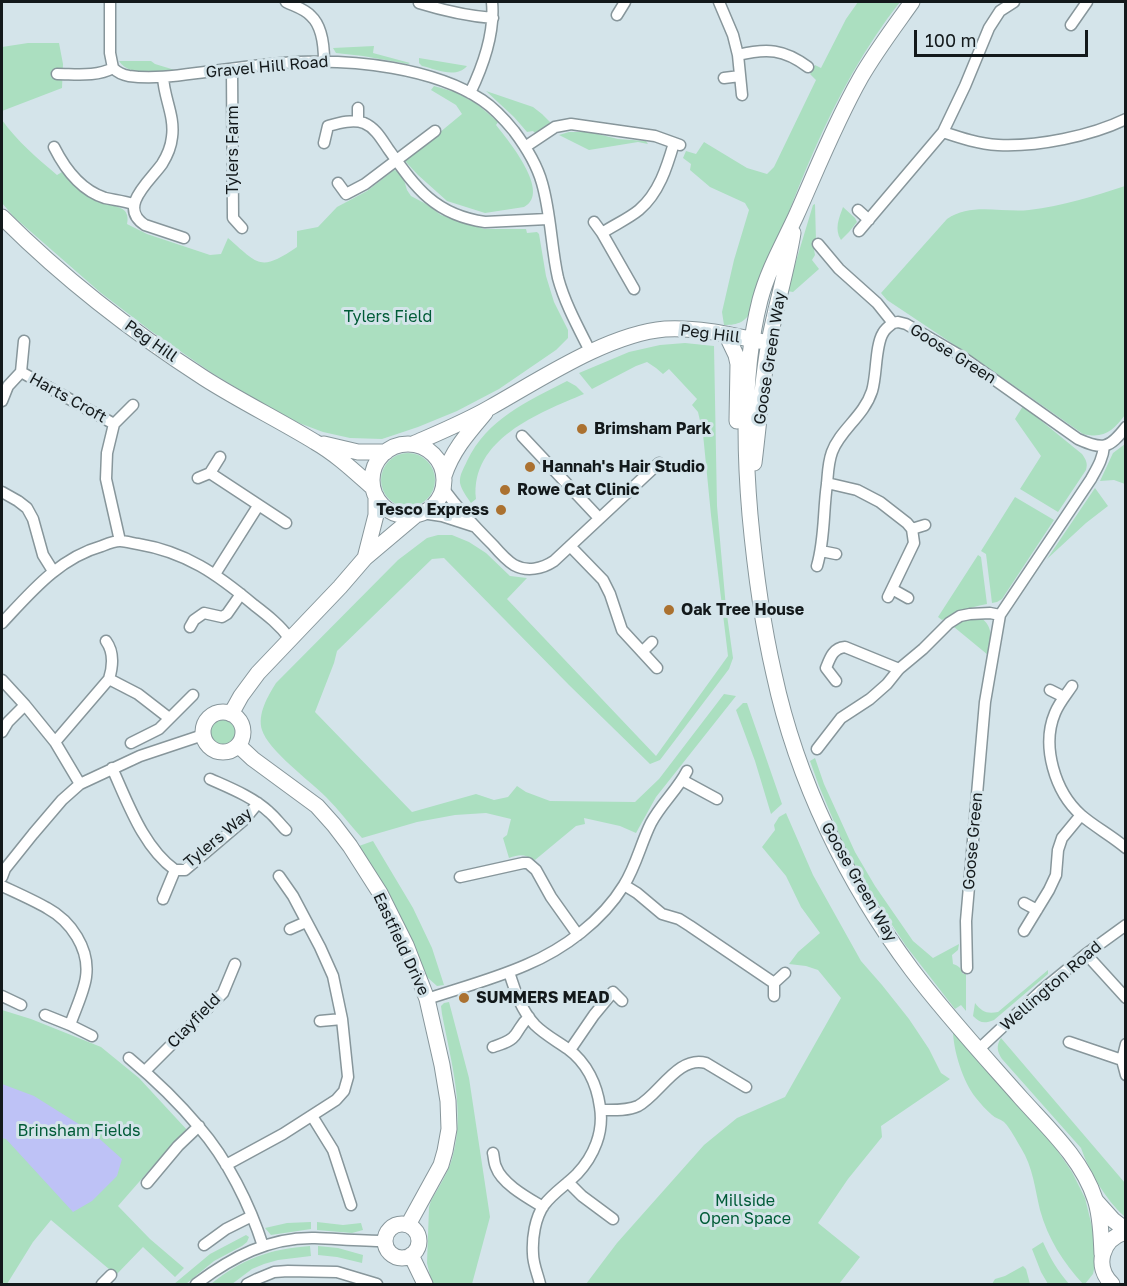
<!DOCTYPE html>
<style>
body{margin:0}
#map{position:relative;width:1127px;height:1286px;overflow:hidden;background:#d4e4ea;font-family:"Golos Text",sans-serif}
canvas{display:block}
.frame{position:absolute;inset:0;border:3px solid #13191b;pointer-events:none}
.scale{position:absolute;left:914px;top:30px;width:174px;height:27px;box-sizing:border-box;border:3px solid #13191b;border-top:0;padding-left:8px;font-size:18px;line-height:21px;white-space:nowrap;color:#13191b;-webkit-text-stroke:4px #d4e4ea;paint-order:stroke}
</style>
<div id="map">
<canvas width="1127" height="1286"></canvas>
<div class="frame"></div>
<div class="scale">100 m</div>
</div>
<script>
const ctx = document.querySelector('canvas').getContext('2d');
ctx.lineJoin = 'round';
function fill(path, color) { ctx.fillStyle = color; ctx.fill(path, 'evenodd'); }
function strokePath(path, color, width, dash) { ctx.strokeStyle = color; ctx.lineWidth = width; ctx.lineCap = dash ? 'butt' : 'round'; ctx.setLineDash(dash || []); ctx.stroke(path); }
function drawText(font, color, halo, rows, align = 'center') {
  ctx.font = font + ' "Golos Text",sans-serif'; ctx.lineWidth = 6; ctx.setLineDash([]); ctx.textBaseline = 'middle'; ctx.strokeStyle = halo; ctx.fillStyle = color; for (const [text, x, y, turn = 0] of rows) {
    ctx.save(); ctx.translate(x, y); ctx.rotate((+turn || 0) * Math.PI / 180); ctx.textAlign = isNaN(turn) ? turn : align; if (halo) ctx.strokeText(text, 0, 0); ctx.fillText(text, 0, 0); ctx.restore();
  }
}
fill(new Path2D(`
 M858 2H900C829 92 792 203 753 309 745 322 739 325 724 325L722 312 734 260 749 210 745 203 710 187 690 170 691 164 683 158 686 151 696 154 704 142 747 168 767 174 774 167 816 80 810 74 815 65 821 68 846 19Z
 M28 43H59L63 64 62 88 2 111V47Z
 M374 46 373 53 410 63 408 64 363 56 336 53 333 48Z
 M419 58 467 66C456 79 436 69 422 66L419 63Z
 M119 61H151L155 64 178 71C160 71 130 78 119 61Z
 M434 86 455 92 477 104 498 122 496 125C508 140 552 193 524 207L485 213 447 201 418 175 405 161 462 114 456 105 431 90Z
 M486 91 533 107 542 114 551 123 536 134 533 131 527 132 514 117Z
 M2 120C17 141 37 158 57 175L62 172C72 184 83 195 98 202 106 205 119 205 125 211 128 215 128 220 127 224L147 234 210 255 221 254 228 238C259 265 260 272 297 247V231L318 227 337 207 367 191 394 170 397 171 404 180 407 190 411 196 426 204 441 215 484 229H526L527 233 537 232 539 234 546 276 554 302 568 330V338L556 350 499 389 457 411 418 427 382 439 350 438 323 432 299 423 255 399 212 373 151 331 101 293 14 217 2 203Z
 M569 132H589L618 139 646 141 648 144 638 142 589 150 559 135Z
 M1125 186V415C1113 431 1104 439 1083 434L983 364 887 300 881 293 947 219C971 202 1002 213 1029 210 1063 206 1094 196 1125 186Z
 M815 204 816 241 813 244 815 255 812 260 819 269 793 292 787 291 813 205Z
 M843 207 855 218 857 222 849 232 841 240C834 229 839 218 843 207Z
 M685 343 714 346 717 506 726 608 733 658 729 669 660 760 650 764 569 685 444 558 432 559 337 651 334 663 315 712 412 812 476 794 494 800 508 797 517 786 526 792 550 801 635 802 659 779 724 694 736 696 656 797 636 833 620 826 584 818 585 824 576 826 535 860C524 854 520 854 509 858L503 838 507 835 511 819 486 813 455 815 417 822 362 838C350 825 339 810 326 797 310 781 268 750 262 730 257 714 268 696 276 683L398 560 427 538 438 535H452L469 542 486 553 510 576 527 578 507 599 656 756 728 656 711 515 703 434 698 412 692 405 697 399 669 369 663 374 656 368 647 362 636 366 592 389 579 373 629 352 660 345Z
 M567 381 576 386 584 394C539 413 470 439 476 499L471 503C467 497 462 491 460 483 459 475 464 468 467 461 487 419 528 401 567 381Z
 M1023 406 1082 454C1086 460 1088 463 1086 470L1058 512 1020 489 1041 456 1015 419Z
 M1125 444V484L1114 480 1100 481 1113 453Z
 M381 480a27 27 0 1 1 54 0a27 27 0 1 1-54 0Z
 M1095 488 1108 506 1086 523 1047 559Z
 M1015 497 1054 520 1002 599 997 602 992 603 986 554 981 551Z
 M978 555 981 557 987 604C970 607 957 612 942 620L938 617Z
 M977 616C994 623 992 640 988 655L954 627 970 617Z
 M743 703H747L782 804 771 814 755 761 736 710Z
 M210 732a13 13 0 1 1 26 0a13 13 0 1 1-26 0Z
 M815 758 824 784 855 852 875 886 913 941 933 958 959 944 958 950 952 955 953 964C959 966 961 968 963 974H966V1011L961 1005 955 1009 906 946 869 890 848 855 819 786 810 761Z
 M786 813 813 875 861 961 882 985 909 1019 929 1049 941 1073 950 1079 881 1126 882 1137 848 1179 818 1223 860 1257 839 1284H586L617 1243 704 1145 737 1118 785 1097 841 998 818 970 806 966 789 964 798 952 820 933 801 907 786 876 762 847 775 830 774 825 779 817Z
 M373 841 413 908 432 948 444 985 437 986 427 977 413 942 392 899 359 846Z
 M1048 970V974L994 1020C984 1024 980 1023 973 1016L975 1003C982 1012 987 1014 998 1012Z
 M449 1002 469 1078 490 1217 472 1284H432L427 1263 429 1207 431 1201C438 1188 448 1173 452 1159 466 1111 451 1062 442 1014L441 1006 444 1003Z
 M2 1010 31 1019 101 1047 139 1078 188 1131 153 1166 118 1206 150 1239 184 1268 175 1277 143 1247 116 1275 51 1220 33 1242 7 1284H2Z
 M953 1030 1046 1134 1072 1172 1085 1198 1095 1239V1265L1093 1274 1085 1284H1083C1063 1262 1048 1239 1040 1210 1035 1189 1033 1167 1021 1148 1016 1140 1011 1129 1004 1122 1000 1119 995 1118 992 1115 986 1110 981 1104 976 1098 963 1082 953 1050 953 1030Z
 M1001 1038 1125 1183V1217C1105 1199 1090 1173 1081 1148L1002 1059C997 1051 996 1046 1001 1038Z
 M311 1222V1229L271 1235 265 1228 287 1223Z
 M317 1222 343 1225 361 1223 363 1230 352 1233 317 1230Z
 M246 1235 249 1237 247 1242 242 1246 214 1261 186 1284H174L210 1254Z
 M1043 1242C1050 1258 1058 1271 1069 1284H1048L1041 1272 1032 1249Z
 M310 1246 311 1256 278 1260 264 1264 252 1269 232 1284H211C242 1259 269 1249 310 1246Z
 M318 1246 338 1248 363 1255 362 1263 337 1257 318 1255Z
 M1023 1266 1026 1269 1030 1284H992L995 1279 1005 1276Z`), '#abdfc0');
fill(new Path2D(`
 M2 1084 34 1096 93 1133 122 1159 117 1176 92 1201 73 1212 6 1139 2 1138Z`), '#bec2f6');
const street = new Path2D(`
 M110 2V53L113 68
 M286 2C294 6 305 9 311 16 322 26 324 47 324 61
 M719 2 733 35 738 55 742 95
 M419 3C445 11 466 16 493 18
 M617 15 625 2
 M1071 25 1087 2
 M738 55C767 48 784 49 808 67
 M113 68C118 73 123 75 129 76 151 79 175 76 197 73 230 69 263 64 297 62 353 59 434 68 482 100 494 108 505 120 514 131 526 147 537 165 542 183 551 214 551 247 558 278 565 304 579 329 591 353
 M232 69 233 218 242 228
 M57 74C76 74 96 77 113 68
 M163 77C164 98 175 116 172 137 171 147 167 156 162 164 150 181 117 207 145 225L184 238
 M724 78 740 76
 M470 93C484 64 495 33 492 2
 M358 108V121
 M943 132C961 138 979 144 998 145 1037 147 1091 136 1126 119
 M324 143 328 126C339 123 353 119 364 123 376 128 382 140 389 150 416 188 435 215 485 222L548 219
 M54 147C65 169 80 190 105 198 114 200 124 201 133 204
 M525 147 555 127 571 124 655 136 680 145
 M338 183 346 194 365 184 435 131
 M858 210 869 220
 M594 222 602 233 634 289
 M859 231 943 132 965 86 989 28 1000 11 1014 2
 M602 233C614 225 628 219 639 210 659 193 667 167 674 143
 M818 244 839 269 877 303 893 323
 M893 323 898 322 906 324 961 356 1078 439C1103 450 1109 449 1126 427
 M21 372 114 424
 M2 401 8 386 21 372 24 341
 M522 436 599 518
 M210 473 286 523
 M198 478 210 473 220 457
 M827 483 857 490 880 502 907 523 912 529 914 543 888 597
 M443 488C458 509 475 527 493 545 499 552 506 560 514 565 527 572 542 569 554 561L659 463
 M2 492 18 501 27 508 33 519 43 555 53 571
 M422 513 442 516 473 526
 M912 529 925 525
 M120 541 106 479 107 453 114 424 133 405
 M570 546 603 580 610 594 622 630 657 668
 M821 551 836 554
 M817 566C825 539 823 511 827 484 828 473 828 463 832 452 840 430 864 416 872 391 877 375 875 346 883 333 885 329 889 326 893 323
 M215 574 258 506
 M892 589 908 598
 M2 623C31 592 59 558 102 546 107 544 114 541 120 541 125 541 132 543 138 544 186 552 217 574 254 605 267 615 280 625 290 639
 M190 627 194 620 204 613 222 617 227 614 241 594
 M642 652 652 642
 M109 679 138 694 169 718
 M2 680 25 705 55 742 80 784
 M836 681 826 668C830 658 833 648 845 647L899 669
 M1072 686C1066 695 1059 703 1055 713 1041 746 1055 792 1081 815 1095 827 1112 836 1126 848
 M1050 690 1064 697
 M2 732 8 722 25 705
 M55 742 109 679C113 666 114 652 106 641
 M131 743 159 729 193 695
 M817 749 841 718 870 699 887 684 899 669 923 649 949 623 960 616 970 614 990 613 1000 615
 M112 768C128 803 143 847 175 870H185L244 820 258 803
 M210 779C230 788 253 797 269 812 275 817 280 824 286 830
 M682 780 717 799
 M2 877 5 869 33 834 62 800 80 784 140 756 203 735
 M460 877 523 863H528L536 870 551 897 578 935
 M624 885 637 893 662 914 679 919 690 926 774 983
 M2 886C17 893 33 900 47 908 71 921 90 949 86 977 84 992 75 1010 70 1025
 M163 899 175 870
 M1024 903 1037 910
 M290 929 306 922
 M1024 931 1049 890 1056 875 1058 850 1062 838 1081 815
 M1086 954 1126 998
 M967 968 966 921 985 702 1000 615 1091 479C1097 468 1103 459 1104 446
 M509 972C515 991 521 1010 535 1025 545 1035 557 1041 568 1049 587 1063 597 1085 600 1107 604 1132 594 1156 577 1174 566 1185 553 1193 544 1205 535 1218 532 1238 533 1254 533 1264 538 1275 540 1284
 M2 996 21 1005
 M774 996V983L785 973
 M427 999C460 988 494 979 526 965 564 949 602 921 624 885 636 866 641 843 651 823 661 804 678 789 687 771
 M45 1015 70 1025 92 1036
 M320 1021 342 1019
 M1069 1042 1122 1060
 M1126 1044 1122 1060 1126 1075
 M493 1047C501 1044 511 1042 516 1034 521 1027 522 1023 529 1017
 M570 1050 594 1015 613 992 622 1001
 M978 1050 1042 990 1086 954 1126 925
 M129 1058C153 1078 179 1103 199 1127 227 1159 250 1205 263 1246
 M145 1071 223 993 235 964
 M601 1110C612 1110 627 1111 638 1106 659 1095 678 1055 706 1063L746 1087
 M312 1116 333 1150 351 1205
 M493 1153C494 1157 494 1163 496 1167 502 1184 528 1198 543 1207
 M226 1165 283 1134 336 1100 344 1091 348 1077 342 1019 333 976 320 947 293 896 279 876
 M568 1182 582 1196 613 1219
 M147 1183 178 1146 199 1126
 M204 1245 226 1229 252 1216
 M102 1284 111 1275
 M196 1284C232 1257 269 1237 315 1238 339 1239 362 1241 385 1241
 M247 1284 257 1279 274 1272 288 1271 337 1272 377 1284`);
const secondary = new Path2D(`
 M912 2C895 26 876 51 861 77 836 121 817 169 796 216 783 244 768 270 760 300 743 367 744 446 750 515 755 569 762 622 774 674 797 781 847 883 912 970 946 1015 984 1056 1021 1098 1048 1128 1082 1159 1095 1199 1101 1216 1101 1236 1102 1254
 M2 217C63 278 131 331 204 378 240 401 279 420 315 442 336 454 354 471 372 487
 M726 334 736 355 738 364 737 421
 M324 444 358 452H386
 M413 444C438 433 467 421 491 407 541 379 608 334 665 329 700 327 735 336 769 343
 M372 480a36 36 0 1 1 72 0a36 36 0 1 1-72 0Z
 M754 463C759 423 762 382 769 342 776 305 787 270 793 233
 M444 476C452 451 468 433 485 413
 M365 558 376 515V496
 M203 732a20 20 0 1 1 40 0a20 20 0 1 1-40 0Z
 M231 714 241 696 258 673 340 587 365 558 416 515
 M238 745 253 759 317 806 334 825 350 846 380 893 406 945 427 999 442 1065 448 1101 449 1129 445 1151 441 1165 408 1225
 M1096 1201 1113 1220 1126 1230
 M385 1241a17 17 0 1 1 34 0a17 17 0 1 1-34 0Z
 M411 1255 425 1284
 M1112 1284C1094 1267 1101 1239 1126 1232`);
strokePath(street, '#87969b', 13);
strokePath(secondary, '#87969b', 17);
strokePath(street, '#fff', 10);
strokePath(secondary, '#fff', 15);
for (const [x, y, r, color] of [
 [582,429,6,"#ab7130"],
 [530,467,6,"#ab7130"],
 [505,490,6,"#ab7130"],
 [501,510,6,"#ab7130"],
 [669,610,6,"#ab7130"],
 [464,998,6,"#ab7130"]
]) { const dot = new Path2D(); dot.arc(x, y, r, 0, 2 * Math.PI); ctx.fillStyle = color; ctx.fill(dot); strokePath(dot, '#d4e4ea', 2); }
drawText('16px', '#13191b', '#d4e4ea', [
 ["Gravel Hill Road",267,67,-5],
 ["Tylers Farm",233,150,-90],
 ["Peg Hill",710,334,7],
 ["Peg Hill",151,341,35],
 ["Goose Green",953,354,32],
 ["Goose Green Way",770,358,-81],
 ["Harts Croft",68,398,29],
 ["Tylers Way",218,838,-40],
 ["Goose Green",973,841,-85],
 ["Goose Green Way",859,882,60],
 ["Eastfield Drive",401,944,65],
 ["Wellington Road",1051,986,-41],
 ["Clayfield",194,1021,-46]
]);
drawText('16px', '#005b37', '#d4e4ea', [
 ["Tylers Field",388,317],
 ["Brinsham Fields",79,1131],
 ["Millside",745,1201],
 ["Open Space",745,1219]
]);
drawText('bold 16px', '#13191b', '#d4e4ea', [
 ["Brimsham Park",594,429],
 ["Hannah's Hair Studio",542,467],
 ["Rowe Cat Clinic",517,490],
 ["Tesco Express",489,510,"right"],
 ["Oak Tree House",681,610],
 ["SUMMERS MEAD",476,998]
], 'left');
</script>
